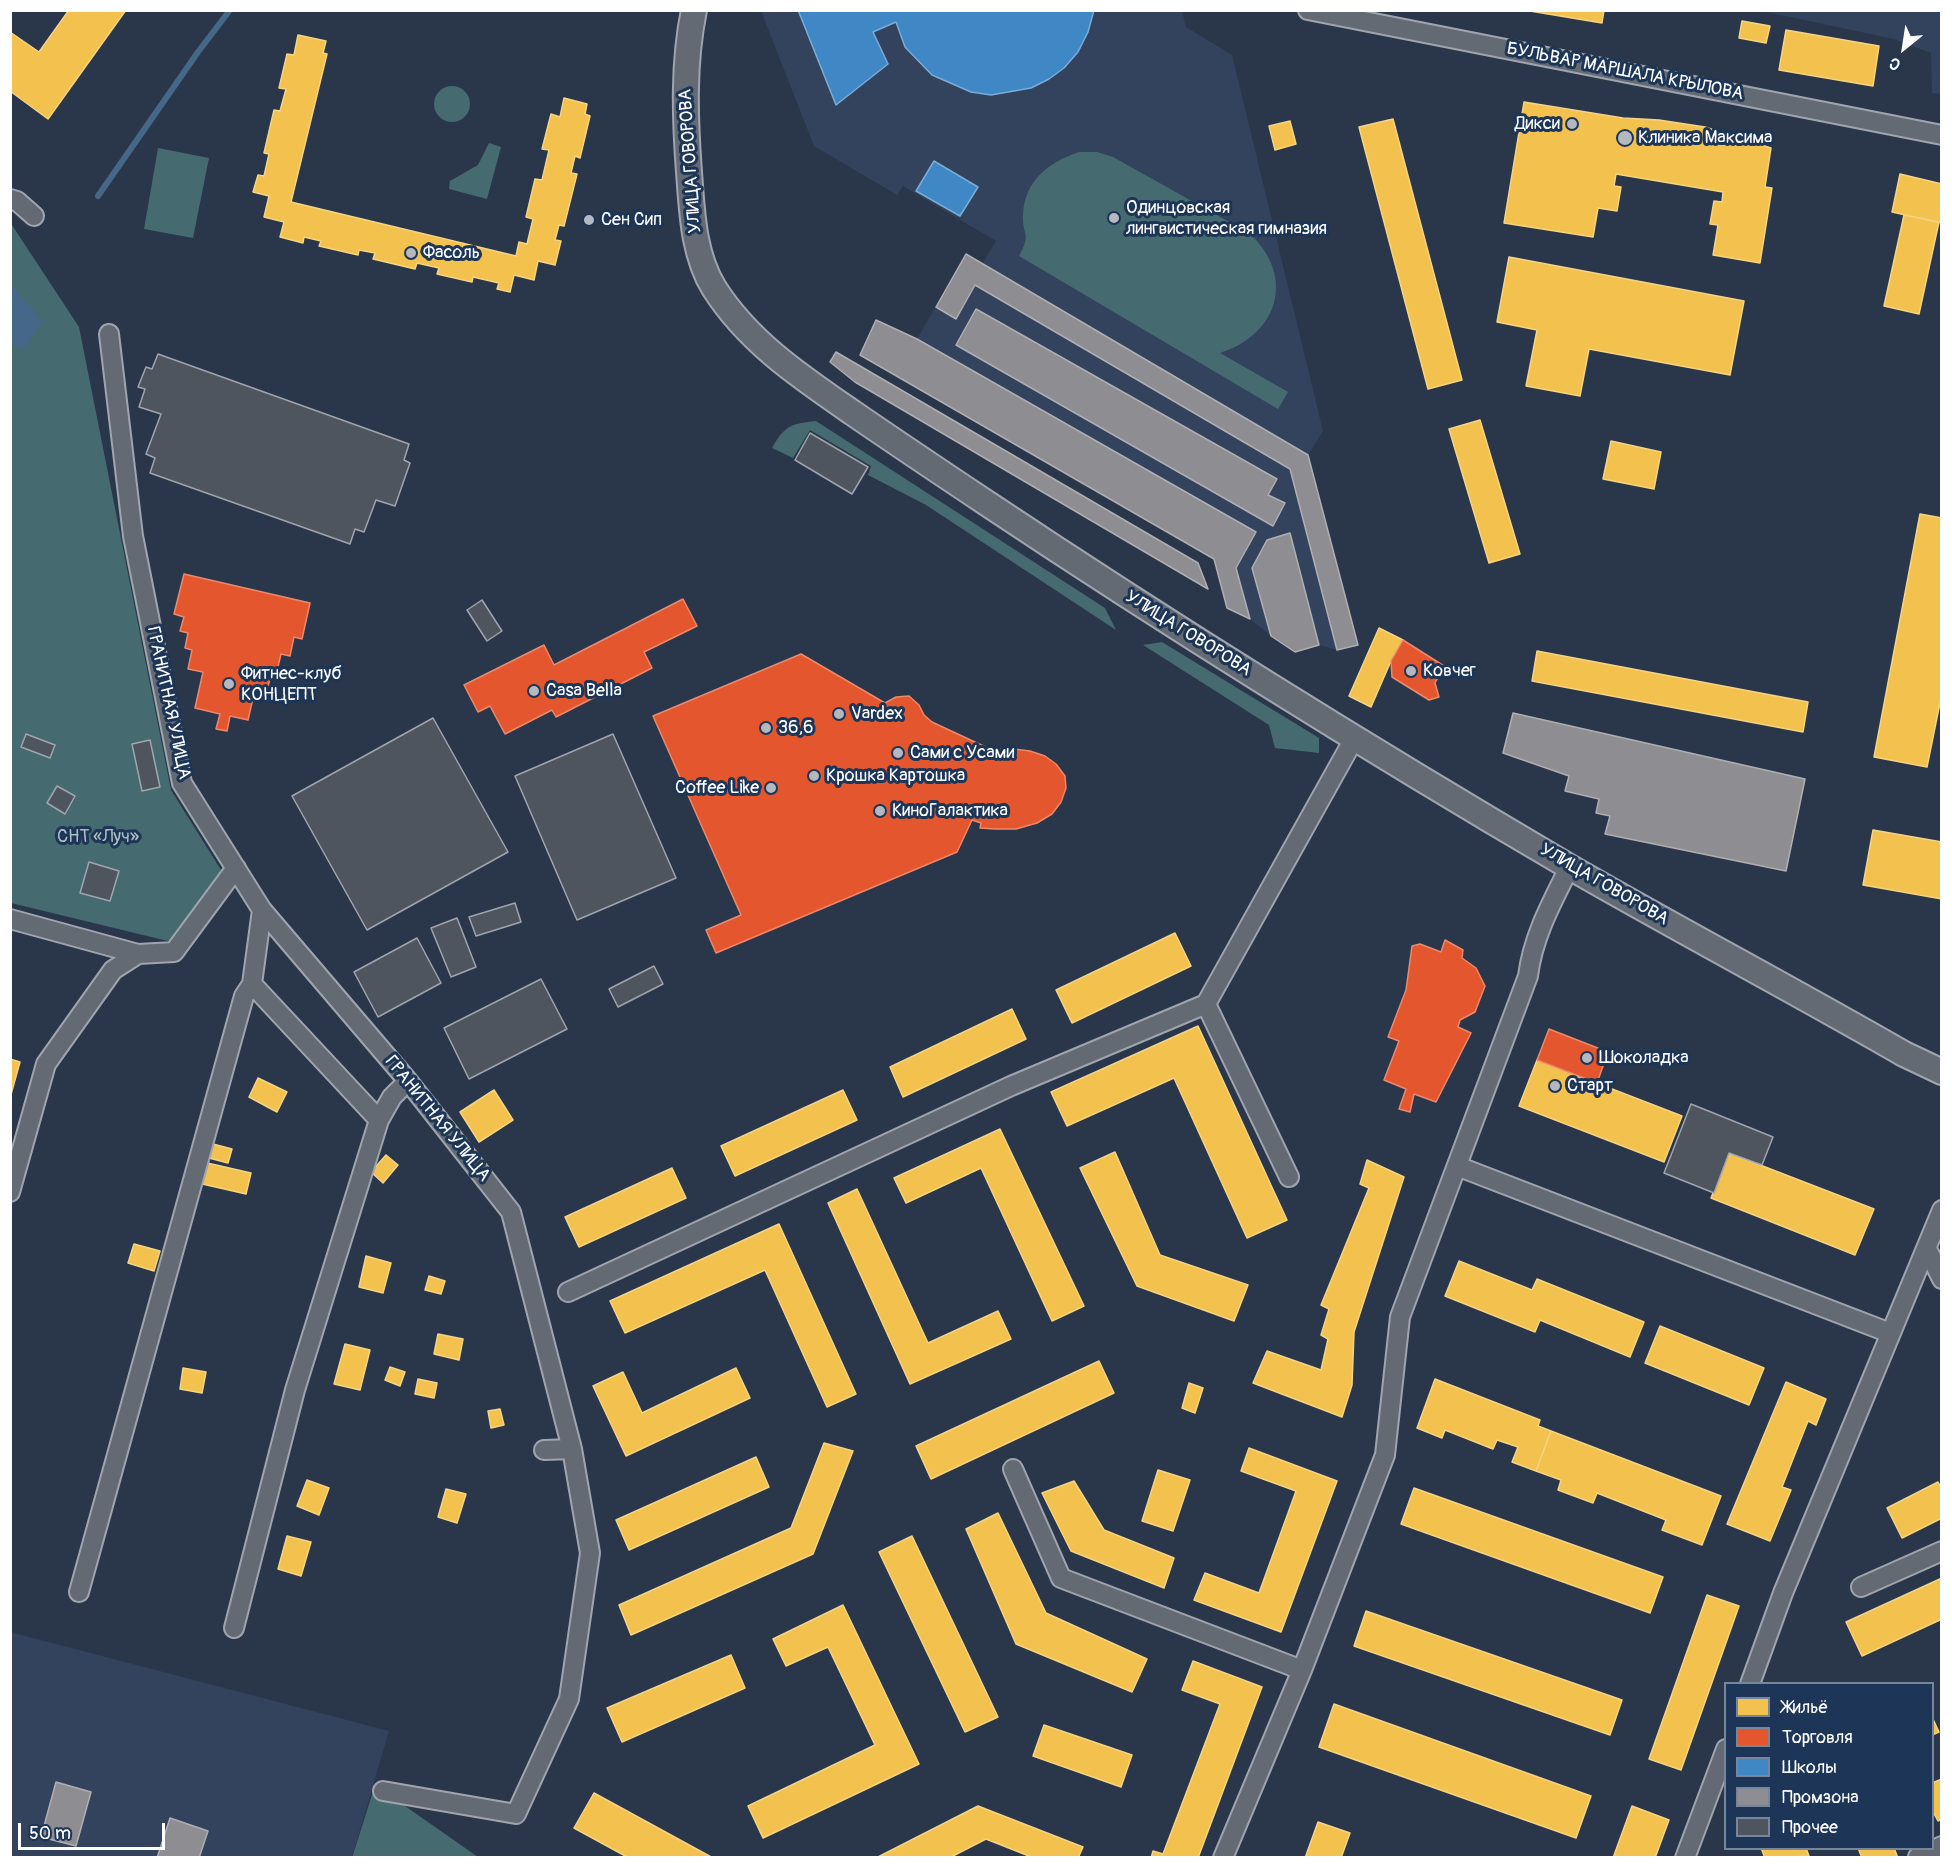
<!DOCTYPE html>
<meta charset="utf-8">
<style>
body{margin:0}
#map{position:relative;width:1952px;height:1868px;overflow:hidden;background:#2a374a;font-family:Pangolin,sans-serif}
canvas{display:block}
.frame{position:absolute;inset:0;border:12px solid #fff;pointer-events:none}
.legend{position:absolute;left:1724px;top:1682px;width:210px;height:168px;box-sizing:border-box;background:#1d3557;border:2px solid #77869a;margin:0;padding:8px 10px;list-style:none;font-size:18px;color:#fff}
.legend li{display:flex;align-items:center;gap:12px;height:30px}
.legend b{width:30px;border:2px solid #77869a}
.north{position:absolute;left:1874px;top:18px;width:60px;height:60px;-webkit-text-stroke:4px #1d3557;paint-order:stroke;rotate:210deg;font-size:16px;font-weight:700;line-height:24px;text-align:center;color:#fff}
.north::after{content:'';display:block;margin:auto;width:21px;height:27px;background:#fff;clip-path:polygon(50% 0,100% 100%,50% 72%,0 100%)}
.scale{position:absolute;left:18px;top:1823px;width:147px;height:27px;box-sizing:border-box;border:3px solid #fff;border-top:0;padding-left:8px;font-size:18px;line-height:21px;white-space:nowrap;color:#fff;-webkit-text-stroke:4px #1d3557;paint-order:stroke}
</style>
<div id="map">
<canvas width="1952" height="1868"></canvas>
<div class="frame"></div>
<ul class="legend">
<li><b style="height:16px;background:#f2c14e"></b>Жильё</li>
<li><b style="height:16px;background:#e4572e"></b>Торговля</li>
<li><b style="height:16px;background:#3f88c5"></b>Школы</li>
<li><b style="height:16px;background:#8d8d92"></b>Промзона</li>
<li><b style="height:16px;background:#4f555f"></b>Прочее</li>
</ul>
<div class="north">С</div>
<div class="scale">50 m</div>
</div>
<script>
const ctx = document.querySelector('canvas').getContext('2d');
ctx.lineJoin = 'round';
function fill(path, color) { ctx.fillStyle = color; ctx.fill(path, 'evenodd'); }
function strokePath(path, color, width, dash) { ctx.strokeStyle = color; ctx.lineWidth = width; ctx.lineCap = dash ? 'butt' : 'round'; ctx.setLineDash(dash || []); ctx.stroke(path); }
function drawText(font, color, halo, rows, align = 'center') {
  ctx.font = font + ' Pangolin,sans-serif'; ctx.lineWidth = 6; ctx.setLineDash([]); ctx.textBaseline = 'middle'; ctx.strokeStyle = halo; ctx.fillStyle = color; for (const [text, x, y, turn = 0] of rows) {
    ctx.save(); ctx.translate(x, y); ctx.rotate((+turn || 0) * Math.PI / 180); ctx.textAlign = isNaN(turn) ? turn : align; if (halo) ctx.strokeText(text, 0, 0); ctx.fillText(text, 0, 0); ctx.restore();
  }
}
fill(new Path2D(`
 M761 11H1182L1186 27 1232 55 1323 431 1308 455 1358 645 1337 650 1319 645 1271 636 1250 619 1227 608 1214 559 860 355 876 320 917 339 966 254 982 264 996 241 903 186 897 195 814 146Z
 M1762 11H1941V94L1932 93 1931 53 1894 39Z
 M10 1632 389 1731 352 1857H11Z`), '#33435d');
fill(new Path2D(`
 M434 104a18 18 0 1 1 36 0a18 18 0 1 1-36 0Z
 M489 143 501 147 487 199 449 189 450 181 478 165Z
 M158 148 209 158 193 238 144 229Z
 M1079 152H1097L1113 157 1249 233C1296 276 1279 334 1220 353L1288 392 1278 409 1019 256C1032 233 1022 236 1023 215 1024 181 1049 162 1079 152Z
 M10 222 79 327 171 790 221 870 176 943 11 903Z
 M816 421 1105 608 1116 630 926 505 868 475 871 466 810 430 793 458 772 448C785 425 791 424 816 421Z
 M1162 642 1319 738V753L1275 748 1269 725 1143 645Z
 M375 1785 478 1857 352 1858Z`), '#456a70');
fill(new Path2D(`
 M11 285 42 321 26 347 11 346Z`), '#456889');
const homes = new Path2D(`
 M69 10H126L48 119 10 91V32L39 52Z
 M1524 10H1604L1602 23Z
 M1742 21 1770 26 1766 43 1739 38Z
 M1786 30 1879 46 1873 86 1779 70Z
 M298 35 326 41 323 53 327 54 291 202 516 256 519 242 527 244 533 219 526 217 535 179 542 180 549 150 542 149 551 114 560 117 564 98 587 104 585 114 590 116 580 158 575 156 571 173 577 174 564 226 559 225 555 240 561 241 555 265 538 261 534 280 514 275 510 292 497 289 499 283 473 277 472 282 437 274 439 268 417 263 415 269 373 259 375 253 359 250 358 255 319 246 321 241 304 237 303 243 280 237 284 222 264 217 269 196 253 192 258 175 264 176 269 154 264 153 274 110 280 111 286 89 279 88 287 54 294 55Z
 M1524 102 1623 118 1659 120 1705 127 1771 148 1765 187 1772 188 1760 263 1713 255 1718 225 1710 224 1714 201 1722 202 1723 192 1616 174 1614 186 1621 187 1617 211 1598 208 1593 237 1504 223Z
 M1393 119 1462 380 1428 389 1359 127Z
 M1290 121 1296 144 1275 150 1269 126Z
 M1900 174 1942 184V223L1892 212Z
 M1904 215 1939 222 1919 314 1884 306Z
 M1509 257 1744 301 1730 375 1589 349 1580 396 1526 386 1537 330 1497 322Z
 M1480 420 1520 554 1489 563 1449 429Z
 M1611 441 1661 452 1654 489 1603 479Z
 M1920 514 1942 518V693L1927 767 1874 757Z
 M1379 628 1403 640 1391 661 1371 707 1349 696Z
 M1537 651 1808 702 1803 732 1532 681Z
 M1873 830 1942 842V899L1863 885Z
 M1175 933 1191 966 1072 1023 1056 990Z
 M1012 1009 1026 1039 903 1097 890 1067Z
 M1198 1026 1287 1220 1247 1238 1174 1078 1067 1126 1051 1092Z
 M10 1059 20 1062 10 1098Z
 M1537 1060 1682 1116 1664 1162 1519 1106Z
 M258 1078 287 1092 277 1112 249 1097Z
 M494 1090 513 1120 479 1142 460 1112Z
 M843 1090 857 1120 735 1176 721 1146Z
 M1000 1129 1084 1306 1052 1321 981 1168 906 1203 894 1178Z
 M213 1144 232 1149 228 1163 209 1158Z
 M1115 1152 1160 1255 1248 1285 1234 1321 1137 1286 1080 1168Z
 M1729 1153 1874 1209 1855 1255 1711 1198Z
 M386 1155 398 1165 383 1183 371 1172Z
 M1367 1160 1404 1177 1354 1332 1352 1385 1342 1417 1253 1383 1267 1351 1321 1370 1328 1339 1321 1335 1329 1309 1321 1305 1369 1188 1360 1184Z
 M203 1162 251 1173 246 1194 198 1183Z
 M672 1168 686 1198 579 1247 565 1217Z
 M857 1189 928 1343 998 1311 1011 1339 910 1384 828 1203Z
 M779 1224 856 1394 827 1407 765 1270 625 1333 610 1301Z
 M134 1244 160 1251 154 1271 128 1263Z
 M366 1256 391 1263 383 1293 359 1287Z
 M1459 1261 1532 1290 1537 1279 1644 1322 1630 1357 1540 1320 1535 1332 1445 1296Z
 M429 1276 445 1281 441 1294 425 1290Z
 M1660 1326 1764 1368 1749 1405 1645 1363Z
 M438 1334 463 1339 459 1360 434 1354Z
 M345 1344 370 1350 360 1390 334 1384Z
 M1099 1361 1114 1393 931 1479 916 1446Z
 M390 1367 405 1372 400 1386 385 1380Z
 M183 1368 206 1372 202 1393 180 1389Z
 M736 1368 750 1398 626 1456 593 1386 623 1372 642 1413Z
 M418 1379 437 1383 434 1398 415 1394Z
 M1435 1379 1540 1420 1538 1426 1551 1431 1536 1471 1512 1462 1518 1447 1497 1440 1493 1449 1445 1430 1442 1438 1417 1428Z
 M1786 1382 1826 1399 1816 1425 1808 1421 1782 1487 1791 1490 1770 1541 1727 1524Z
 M1189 1383 1203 1388 1195 1413 1182 1408Z
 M500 1409 504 1425 491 1428 488 1411Z
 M1551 1431 1721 1496 1702 1545 1662 1530 1666 1520 1597 1493 1593 1503 1558 1490 1561 1480 1536 1471Z
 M824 1443 853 1451 813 1554 631 1635 619 1605 791 1528Z
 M1249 1448 1337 1481 1281 1632 1194 1600 1205 1573 1259 1593 1296 1491 1241 1471Z
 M756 1457 769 1487 629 1550 616 1520Z
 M1158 1470 1190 1480 1173 1531 1142 1521Z
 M307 1480 329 1488 319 1515 297 1506Z
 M1074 1481 1104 1530 1174 1558 1164 1588 1071 1551 1042 1493Z
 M1938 1482 1942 1489V1518L1902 1538 1887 1508Z
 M1414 1488 1663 1577 1650 1613 1401 1524Z
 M446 1489 466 1494 457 1523 438 1517Z
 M998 1513 1046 1613 1147 1659 1132 1692 1016 1644 966 1529Z
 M287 1536 311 1542 301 1576 278 1569Z
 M912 1536 998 1717 965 1732 879 1552Z
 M1942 1578V1619L1862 1656 1846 1622Z
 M1707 1595 1739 1606 1681 1770 1649 1759Z
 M843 1605 919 1764 763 1838 748 1806 875 1745 828 1647 786 1666 773 1639Z
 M1366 1611 1622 1700 1610 1735 1354 1646Z
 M731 1655 745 1688 622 1742 607 1708Z
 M1193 1661 1262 1687 1198 1858H1151L1153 1851 1163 1854 1220 1704 1182 1690Z
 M1334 1704 1591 1796 1576 1838 1319 1747Z
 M1932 1717 1939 1732 1932 1735Z
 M1044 1725 1132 1755 1121 1787 1033 1756Z
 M1942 1779V1819L1938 1821 1932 1810V1783Z
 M594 1793 713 1858H629L574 1828Z
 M978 1806 1083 1847 1078 1858H1034L986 1839 949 1858H876Z
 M1632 1806 1669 1820 1655 1858H1613Z
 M1318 1822 1350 1833 1341 1858H1305Z
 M1761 1848H1806L1809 1856 1765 1858Z
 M1858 1848H1894L1898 1858H1862Z`);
fill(homes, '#f2c14e');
strokePath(homes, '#f6d483', 1.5);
const shops = new Path2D(`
 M184 574 310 603 302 639 294 637 290 656 281 654 277 671 272 670 268 687 256 685 248 720 230 716 227 731 216 729 220 714 195 708 203 672 188 669 192 650 185 648 188 633 180 631 184 617 174 614Z
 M683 599 697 626 644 652 652 668 556 717 552 710 505 734 490 706 478 712 464 685 544 645 554 665Z
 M1403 640 1444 666 1435 683 1439 697 1429 700 1392 677 1391 661Z
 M801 654 885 703 896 697 909 696 919 705 924 715 932 722 992 750 1006 748 1030 751 1045 756 1056 764 1065 776 1066 788 1061 802 1052 814 1037 823 1016 829H995L980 828 981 823 972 820 957 852 716 953 706 930 741 915 653 716Z
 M1445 940 1463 950 1462 958 1476 968 1485 986 1475 1012 1460 1020 1458 1027 1471 1033 1436 1102 1414 1094 1410 1112 1399 1109 1406 1089 1384 1080 1399 1041 1388 1037 1406 990 1412 946 1420 944 1441 952Z
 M1549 1029 1608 1052 1597 1083 1537 1060Z`);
fill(shops, '#e4572e');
strokePath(shops, '#ec896d', 1.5);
const schools = new Path2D(`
 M798 10H1094L1088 32 1078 52 1064 68 1049 79 1031 88 991 95 971 92 932 75 905 47 896 22 873 32 888 64 836 105Z
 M934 161 978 187 960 216 916 191Z`);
fill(schools, '#3f88c5');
strokePath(schools, '#79acd6', 1.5);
const industry = new Path2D(`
 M966 254 1308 455 1358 645 1337 650 1290 469 975 285 956 319 936 307Z
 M976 309 1277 479 1268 495 1285 503 1273 526 956 345Z
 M876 320 917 339 1256 532 1236 568 1250 619 1227 608 1214 559 860 355Z
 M836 352 1198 563 1208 589 855 382 830 362Z
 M1290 533 1319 645 1295 652 1271 636 1252 568 1267 540Z
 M1513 713 1805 779 1786 871 1605 834 1610 816 1596 813 1599 799 1565 791 1569 776 1503 753Z
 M56 1782 91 1792 76 1846 41 1837Z
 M170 1818 208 1831 199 1858H157Z`);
fill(industry, '#8d8d92');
strokePath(industry, '#afafb3', 1.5);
strokePath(new Path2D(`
 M98 196 198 52 230 10`), '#456889', 6);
const building = new Path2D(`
 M158 354 409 444 404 460 410 463 395 506 376 500 364 532 355 529 350 544 150 473 155 458 146 454 161 414 139 407 145 389 138 387 146 367 152 369Z
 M810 433 868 467 852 494 795 460Z
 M482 600 502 631 487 641 467 610Z
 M433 718 508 852 367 930 292 796Z
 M26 734 55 745 50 758 21 747Z
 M613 734 676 878 577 920 515 776Z
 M150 740 160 787 142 791 132 744Z
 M57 786 75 796 65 814 47 803Z
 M89 862 119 871 110 901 80 893Z
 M515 903 521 922 476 936 469 917Z
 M457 918 476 967 451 977 431 928Z
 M417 938 441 983 378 1017 354 972Z
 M654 966 663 984 618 1007 609 989Z
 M541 979 567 1029 469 1079 444 1028Z
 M1691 1104 1773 1137 1762 1165 1729 1153 1714 1193 1664 1173Z`);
fill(building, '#4f555f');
strokePath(building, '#9fa5ae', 1.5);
const minor = new Path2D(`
 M1308 10 1942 135
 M10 199 17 201 34 216
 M109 334 133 536 182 783 262 910 408 1081 511 1212 572 1449 590 1553 569 1699 516 1814 383 1791
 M262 910 252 984 379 1120
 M10 919 138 954 174 952 236 868
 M1206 1004 1289 1177
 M1457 1166 1890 1333
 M10 1192 46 1064 113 970 138 954
 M1927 1249 1942 1279
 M568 1292 1011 1086 1206 1004 1355 737
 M544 1450 572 1449
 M1013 1469 1061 1578 1302 1670
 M1861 1587 1942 1551
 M79 1592 244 996 252 984
 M234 1628 295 1390 379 1120 392 1097 408 1081
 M1750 1684 1783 1593 1942 1210
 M1918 1857 1942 1846
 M1223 1858 1302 1670 1385 1455 1400 1317 1528 976C1533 936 1552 902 1570 866
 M1685 1858 1726 1749`);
const secondary = new Path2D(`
 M694 10C683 64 685 118 689 172 692 211 693 254 714 288 748 342 802 378 853 413 898 444 943 474 988 504 1177 630 1372 751 1568 866 1679 930 1793 990 1904 1054L1942 1072`);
strokePath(minor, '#9fa5ae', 22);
strokePath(secondary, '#9fa5ae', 28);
strokePath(minor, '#636a74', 18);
strokePath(secondary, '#636a74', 24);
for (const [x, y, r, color] of [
 [1572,124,6,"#b4b9c0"],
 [1625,138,8,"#b4b9c0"],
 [1114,218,6,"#b4b9c0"],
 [589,220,6,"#b4b9c0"],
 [411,253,6,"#b4b9c0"],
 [1411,671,6,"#b4b9c0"],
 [229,684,6,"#b4b9c0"],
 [534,691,6,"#b4b9c0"],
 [839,714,6,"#b4b9c0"],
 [766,728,6,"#b4b9c0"],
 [898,753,6,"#b4b9c0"],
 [814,776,6,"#b4b9c0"],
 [771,788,6,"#b4b9c0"],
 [880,811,6,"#b4b9c0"],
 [1587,1058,6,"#b4b9c0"],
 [1555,1086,6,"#b4b9c0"]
]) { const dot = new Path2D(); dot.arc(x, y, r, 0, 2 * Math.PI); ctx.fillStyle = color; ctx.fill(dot); strokePath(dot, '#1d3557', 2); }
drawText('18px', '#fff', '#1d3557', [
 ["БУЛЬВАР МАРШАЛА КРЫЛОВА",1625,72,11],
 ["УЛИЦА ГОВОРОВА",691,161,-94],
 ["УЛИЦА ГОВОРОВА",1188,634,32],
 ["ГРАНИТНАЯ УЛИЦА",168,703,78],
 ["УЛИЦА ГОВОРОВА",1604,885,30],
 ["ГРАНИТНАЯ УЛИЦА",437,1119,51]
]);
drawText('18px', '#fff', '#1d3557', [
 ["Дикси",1560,124,"right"],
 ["Клиника Максима",1638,138],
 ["Одинцовская",1126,208],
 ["лингвистическая гимназия",1126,229],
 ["Сен Сип",601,220],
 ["Фасоль",423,253],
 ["Ковчег",1423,671],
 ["Фитнес-клуб",241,674],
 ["КОНЦЕПТ",241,695],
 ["Casa Bella",546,691],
 ["Vardex",851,714],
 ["36,6",778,728],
 ["Сами с Усами",910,753],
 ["Крошка Картошка",826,776],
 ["Coffee Like",759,788,"right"],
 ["КиноГалактика",892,811],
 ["Шоколадка",1599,1058],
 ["Старт",1567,1086]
], 'left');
drawText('18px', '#adc0c1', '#1d3557', [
 ["СНТ «Луч»",98,837]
]);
</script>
